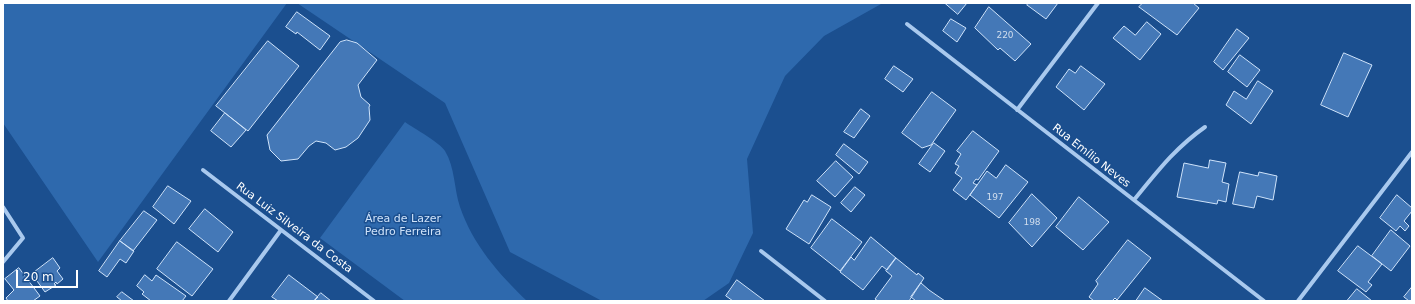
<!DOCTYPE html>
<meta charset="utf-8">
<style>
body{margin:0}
#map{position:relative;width:1415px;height:304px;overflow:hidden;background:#1b4f8f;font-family:"DejaVu Sans",sans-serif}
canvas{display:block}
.frame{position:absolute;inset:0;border:4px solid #fff;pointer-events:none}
.scale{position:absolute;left:16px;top:270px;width:62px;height:18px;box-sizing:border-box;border:2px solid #fff;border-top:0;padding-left:5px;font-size:12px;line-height:14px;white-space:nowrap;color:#fff;-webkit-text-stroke:3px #1b4f8f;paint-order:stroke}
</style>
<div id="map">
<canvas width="1415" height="304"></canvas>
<div class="frame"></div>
<div class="scale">20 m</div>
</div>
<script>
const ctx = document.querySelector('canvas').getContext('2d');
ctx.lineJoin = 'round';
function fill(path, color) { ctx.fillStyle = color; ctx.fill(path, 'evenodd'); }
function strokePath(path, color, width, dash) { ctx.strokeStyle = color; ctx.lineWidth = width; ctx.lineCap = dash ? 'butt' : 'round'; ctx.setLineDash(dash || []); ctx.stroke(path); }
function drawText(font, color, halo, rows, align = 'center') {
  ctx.font = font + ' "DejaVu Sans",sans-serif'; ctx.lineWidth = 3; ctx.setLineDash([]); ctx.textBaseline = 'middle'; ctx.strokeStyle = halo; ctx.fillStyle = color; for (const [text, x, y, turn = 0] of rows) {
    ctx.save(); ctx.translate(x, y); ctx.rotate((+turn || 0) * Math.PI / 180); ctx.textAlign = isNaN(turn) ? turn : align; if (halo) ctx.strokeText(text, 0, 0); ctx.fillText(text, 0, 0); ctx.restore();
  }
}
fill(new Path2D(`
 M3 3H287L98 262 3 123Z
 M297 3H890L881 4 824 36 785 76 747 159 753 233 729 283 703 301H602L510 252 445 103Z
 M405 122C415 129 439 142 445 151 455 167 454 189 460 207 473 245 499 274 527 301H405L320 238Z`), '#2e69ad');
const building = new Path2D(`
 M945 3H967L958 14Z
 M1029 3H1058L1046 19 1027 5Z
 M1143 3H1193L1199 8 1177 35 1139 7Z
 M989 7 1031 44 1015 61 1000 48 998 50 975 28Z
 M297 12 330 36 320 50 297 32 296 34 286 27Z
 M951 19 966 28 957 42 943 31Z
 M1147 22 1161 34 1140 60 1113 38 1124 26 1135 35Z
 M1237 29 1249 38 1223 70 1214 62Z
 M347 40 357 43 377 60 358 85 361 97 370 105 369 107 370 120 358 138 346 147 335 150 326 143 316 141 309 146 298 159 281 161 270 150 267 135 340 42Z
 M268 41 299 66 248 131 216 106Z
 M1344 53 1372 65 1348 117 1321 105Z
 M1240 55 1260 70 1247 87 1228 72Z
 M894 66 913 79 903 92 885 79Z
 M1081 66 1105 84 1084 110 1056 87 1069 69 1075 73Z
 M1258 81 1273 91 1251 124 1226 105 1234 91 1246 99Z
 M932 92 956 110 931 145 922 148 902 133Z
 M861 109 870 116 854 138 844 132Z
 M225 113 246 130 231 147 211 131Z
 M973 131 999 151 978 180 976 179 973 183 977 185 966 200 953 190 962 178 955 173 959 166 955 164 961 154 957 151Z
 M934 143 945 151 930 172 919 164Z
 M844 144 868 162 859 174 836 155Z
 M1210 160 1226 163 1222 182 1229 184 1226 202 1218 200 1217 204 1177 197 1184 163 1208 168Z
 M836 161 853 177 835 197 817 181Z
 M1006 165 1028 182 999 218 970 195 987 171 996 178Z
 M1240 172 1258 176 1259 172 1277 176 1273 200 1257 196 1254 208 1233 204Z
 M168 186 191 201 174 224 153 207Z
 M855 187 865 195 851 212 841 203Z
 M1032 194 1057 218 1032 247 1009 223Z
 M812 195 831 207 809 244 786 229 804 200 807 202Z
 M1397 195 1412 208V211L1404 221 1409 226 1405 231 1400 226 1396 231 1380 218Z
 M1079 197 1109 222 1083 250 1056 227Z
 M205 209 233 232 218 252 189 229Z
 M144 211 157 220 133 251 120 241Z
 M832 219 862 242 840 271 811 248Z
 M1391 230 1410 246 1391 271 1372 256Z
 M871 237 896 258 887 270 882 266 863 290 840 272 851 257 854 260Z
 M1128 240 1151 258 1117 300 1115 298 1112 301H1094L1089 297 1098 284 1096 281Z
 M120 241 134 251 126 263 120 259 107 277 99 271Z
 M177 242 213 269 192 296 157 269Z
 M1358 246 1382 264 1368 282 1372 285 1366 292 1338 271Z
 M53 258 60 268 57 271 63 279 57 284 56 282 54 284 56 285 45 292 32 274Z
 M896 258 917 275 918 273 924 278 909 301H878L875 299 892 276 886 271Z
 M19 268 40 296 33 301H8L6 298 14 290 5 279Z
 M145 275 152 281 156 275 186 296 182 301H151L142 294 144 292 137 286Z
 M289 275 318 297 314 301H278L272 297Z
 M737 280 765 301H733L726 296Z
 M921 283 929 290 945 301H916L911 297Z
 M1412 287V301H1409L1404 297Z
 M1145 288 1163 301H1136Z
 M1357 289 1372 301H1347Z
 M122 292 134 301H122L117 297Z
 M321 293 331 301H314Z`);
fill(building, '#4478b7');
strokePath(building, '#cfe3fa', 1);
strokePath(new Path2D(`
 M907 24 1264 301
 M1017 110 1098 3
 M203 170 374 301
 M1134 200C1157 172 1175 148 1205 127
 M3 207 23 238 3 262
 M761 251 825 301
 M229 301 281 230
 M1298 301 1412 152`), '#a9c9ee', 4);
drawText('9px', '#d0dded', null, [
 ["220",1005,36],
 ["197",995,198],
 ["198",1032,223]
]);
drawText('11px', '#fff', '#1b4f8f', [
 ["Rua Emílio Neves",1091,156,38],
 ["Rua Luiz Silveira da Costa",294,228,37]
]);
drawText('11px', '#cfe3fa', '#1b4f8f', [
 ["Área de Lazer",403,219],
 ["Pedro Ferreira",403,232]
]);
</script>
